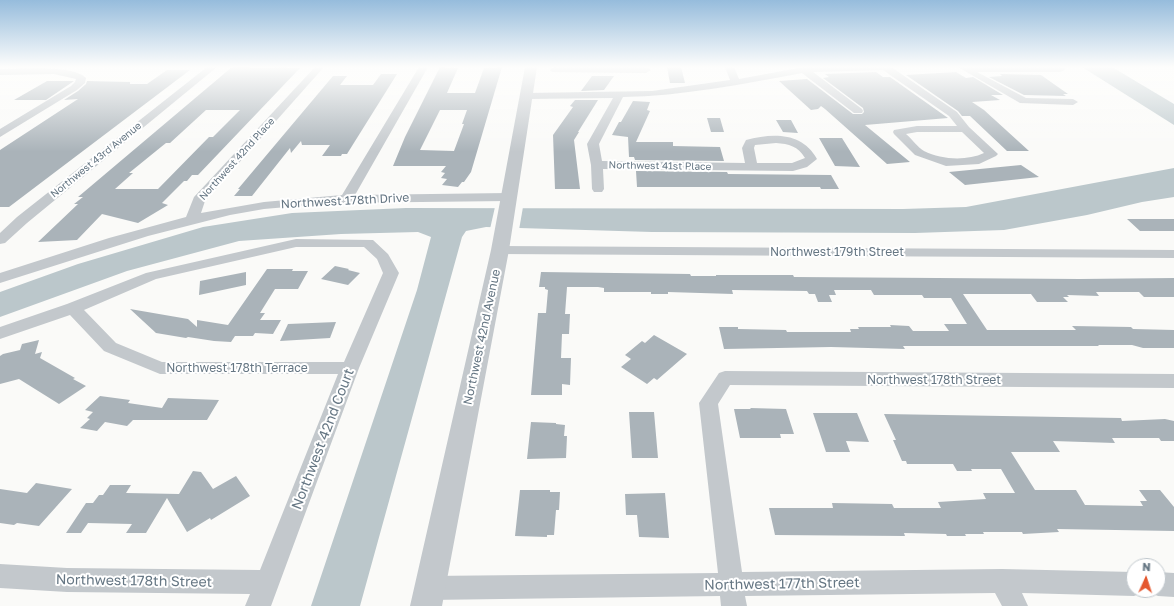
<!DOCTYPE html>
<style>
body{margin:0}
#map{position:relative;width:1174px;height:606px;overflow:hidden;background:#fafaf8;font-family:"Golos Text",sans-serif}
canvas{display:block}
.north{position:absolute;left:1126px;top:558px;width:40px;height:40px;box-sizing:border-box;background:#fff;border:1px solid #c1c8cd;border-radius:50%;rotate:3deg;font-size:11px;font-weight:700;line-height:16px;text-align:center;color:#657683}
.north::after{content:'';display:block;margin:auto;width:14px;height:18px;background:#e4572e;clip-path:polygon(50% 0,100% 100%,50% 72%,0 100%)}
</style>
<div id="map">
<canvas width="1174" height="606"></canvas>
<div class="north">N</div>
</div>
<script>
const ctx = document.querySelector('canvas').getContext('2d');
ctx.lineJoin = 'round';
function fill(path, color) { ctx.fillStyle = color; ctx.fill(path, 'evenodd'); }
function drawText(font, color, halo, rows, align = 'center') {
  ctx.font = font + ' "Golos Text",sans-serif'; ctx.lineWidth = 4; ctx.setLineDash([]); ctx.textBaseline = 'middle'; ctx.strokeStyle = halo; ctx.fillStyle = color; for (const [text, x, y, turn = 0] of rows) {
    ctx.save(); ctx.translate(x, y); ctx.rotate((+turn || 0) * Math.PI / 180); ctx.textAlign = isNaN(turn) ? turn : align; if (halo) ctx.strokeText(text, 0, 0); ctx.fillText(text, 0, 0); ctx.restore();
  }
}
fill(new Path2D(`
 M1082 67H1112L1174 104V125Z
 M1174 168V197L1142 202 1087 215 1004 230 915 233 652 232 486 227 466 231 462 237 360 606H311L417 290 431 237 418 232 341 234 239 241 127 271 0 317V292L78 264 203 227 292 213 406 208 903 209 966 207Z`), '#bbc7cb');
fill(new Path2D(`
 M495 207H523L519 230 490 229Z`), '#fafaf8');
fill(new Path2D(`
 M232 67 300 68 198 175H192L187 181H184L162 203 168 205 138 223 102 214 77 240 38 242 78 204H74L83 197H78ZM206 110H240L213 137H209L158 189H115L133 173H129L161 147 166 143H170Z
 M440 67 458 68 447 93H475L484 68 502 67 471 172 464 182H462L458 187 442 185 447 179 441 178 445 173 441 172 446 166H393L405 137ZM440 110H467L462 124H464L454 151 420 150Z
 M667 67H681L685 83H670Z
 M167 70H190L9 207H0V150L78 99 64 100 78 91 86 84 87 81 130 82V84H147Z
 M876 72 883 77H890L948 118 865 125 910 162 887 164 825 109 821 106 818 109 811 110 779 81 807 79 853 114H862L864 112 863 108 823 78 829 77 825 74Z
 M956 72 966 78 973 77 1003 95H991L1000 100 972 102 984 110 1029 151H1007L970 116H962L958 111 906 75Z
 M381 74H397L347 154H342L341 156H322L330 145H302L301 141 291 153 290 148 252 196H234L240 189H238L333 76H347L340 85H373Z
 M1000 74 1041 75 1068 94H1063L1066 96 1024 95 989 77 1002 76Z
 M592 76H614L604 90 581 91Z
 M47 81H74L46 100H14Z
 M575 100H598L578 132H579L574 140 580 189H555L553 135 573 107 570 106Z
 M633 101 650 102 647 110 650 111 636 142H673V146L720 147 724 161 635 160 634 157H629L628 137 612 135 619 122H621Z
 M707 118H720L724 132H711Z
 M776 120H791L798 133 783 132Z
 M819 138H842L860 167 835 166Z
 M1021 165 1039 177 965 185 949 172Z
 M636 171 727 172 728 174 831 175 839 189H821L820 187H637Z
 M1127 219H1174V231H1140Z
 M335 266 349 269 348 270 360 273 348 285 321 279Z
 M267 269H293L292 271H308L298 289H275L260 313H265L260 320H281L273 334 255 333 253 336H235L231 342 214 341 188 337 186 338 156 333 130 309 188 319 197 327V320L228 325Z
 M246 272V285L199 295 200 281Z
 M541 272 690 274 691 276H716V275H793L794 277 1080 279 1174 278V297H1144L1139 292H1096L1099 296 1067 295 1069 297H1063L1068 302H1037L1031 294H963L987 330H1076L1072 326 1131 327 1133 329 1174 330V348H1143L1132 345H1098L1099 346H903L905 349 831 347 724 349 719 327H738V329L786 330 787 332H851L850 329H859L858 327H891L890 325 909 326 913 331H949L944 324H967L951 298H924L922 295H874L871 290H834L836 295H829L832 302H818L815 294H809L807 291 732 290 733 294 668 292V294H651V292H604V288L598 287H567L565 314H570L569 334H562L561 358H571L570 385 562 384V395H531L538 313H546L548 290 545 289V287H539Z
 M336 322 330 338 280 341 288 324Z
 M654 335 687 354 657 380 654 378 647 384 621 367 631 359 625 355 642 341 645 343Z
 M39 340 35 354 42 352 40 358 75 378 73 379 86 386 59 404 19 379 0 384V356L3 354 20 350 22 344Z
 M100 396 130 400 128 403 162 408 168 398 219 400 207 420H133L127 426 105 422 97 431 80 428 90 419 87 418 93 412 85 410Z
 M750 408 786 409 794 434H780L781 438H740L734 409H751Z
 M629 412H654L658 458H632Z
 M813 413H857L869 442 846 441 850 452H826Z
 M884 414 1121 418 1122 421 1165 419 1174 421V441H1161L1159 438H1112L1115 443 1053 441 1060 452H1011L1035 490H1076L1085 505 1143 506 1140 501H1147L1139 490H1160L1174 507V531L1057 529 1059 532 1023 534 1022 532H983L984 534H965L966 536H947L946 534 904 533 905 536 775 535 769 508H833L832 503 892 504 894 508H941L938 502 986 499 983 493H1015L1001 469H971L972 471H957L953 464H907L906 461H902L893 440H896Z
 M531 422 556 423V424L565 425 564 436H567L566 458 527 459Z
 M193 471 201 472 213 489 236 476 250 496 211 520 210 518 187 532 167 498 146 533H126L132 524 88 523 81 533H66L86 503H93L99 495H103L110 485H131L126 493 179 494Z
 M36 483 72 489 39 526 17 523 14 525 0 523V489L27 493Z
 M520 490H550V492H560L559 510H556L554 535H547V537L515 536Z
 M665 493 669 538 639 537 637 515H626L625 494Z`), '#aab3b9');
fill(new Path2D(`
 M207 67H217L27 223 5 243 0 244V233L17 217Z
 M315 67H324L205 201 201 213 264 202 342 195 419 67H428L355 195 508 193 513 194 514 197 513 200 508 201 333 203 264 209 230 215 148 236 0 283V273L109 238 186 217 194 197Z
 M555 67H646L651 70 646 73 552 72 550 70 552 68Z
 M725 67H734L739 79 804 67H891L957 112 969 127 998 154 996 156 979 164 946 166 915 155 894 134 893 132 894 130 917 126H957L949 116 883 70 813 72 862 109 863 111 862 113H854L802 73C743 84 683 96 623 97L599 144 602 161 745 163 742 148 746 140C773 133 802 132 817 159L807 167 793 171 603 169 604 189 602 192H594L592 189 591 165 587 144 613 98 526 99 521 96 526 93 652 91 730 80ZM917 132H962L984 153C967 161 942 160 924 151 918 148 912 139 906 134ZM776 143C789 144 798 146 805 158L792 163H757L754 148 755 145Z
 M958 67H1063L1065 69 1063 71 1060 72H977L1026 98 1073 99 1078 102 1073 105 1020 103Z
 M0 69C18 69 74 64 86 78L85 83 77 90 0 137V129L71 86 75 82 76 79 54 74 0 75Z
 M296 239 373 240 388 254 399 273 359 368 271 606H245L250 594 67 592 0 588V564L67 568 260 570 338 374H160L104 351 70 315 0 339V327L67 304 146 273ZM296 247H364L377 259 383 273 344 362H162L116 343 84 310 156 279Z
 M500 246 1174 250V258L500 254 495 253 493 250 495 247Z
 M725 371 1174 374V388L730 385 718 404 742 572 1002 569 1134 572V590H1144L1143 592 1134 596 1022 593 1028 606H1002L995 593 745 596 747 606H721L720 596 429 600 420 597 417 588 420 579 429 576 718 573 699 403 719 373Z
 M1158 572 1174 573V597L1158 596 1149 592 1148 590H1158Z`), '#c3c8cc');
fill(new Path2D(`
 M525 67H537L509 250 442 606H410L491 250Z`), '#c3c8cc');
const sky = ctx.createLinearGradient(0, 0, 0, 152);
sky.addColorStop(0, '#96bcdc');
sky.addColorStop(0.44, '#fdfdfc');
sky.addColorStop(1, '#fdfdfc00');
ctx.fillStyle = sky;
ctx.fillRect(0, 0, 1174, 152);
drawText('10px', '#657683', '#fff', [
 ["Northwest 42nd Place",237,159,-48],
 ["Northwest 43rd Avenue",96,160,-39],
 ["Northwest 41st Place",660,166,1]
]);
drawText('12px', '#657683', '#fff', [
 ["Northwest 178th Drive",345,201,-3],
 ["Northwest 179th Street",837,252],
 ["Northwest 42nd Avenue",482,337,-78],
 ["Northwest 178th Terrace",237,368],
 ["Northwest 178th Street",934,380]
]);
drawText('14px', '#657683', '#fff', [
 ["Northwest 42nd Court",323,439,-69],
 ["Northwest 178th Street",134,581,1],
 ["Northwest 177th Street",782,584,-1]
]);
</script>
